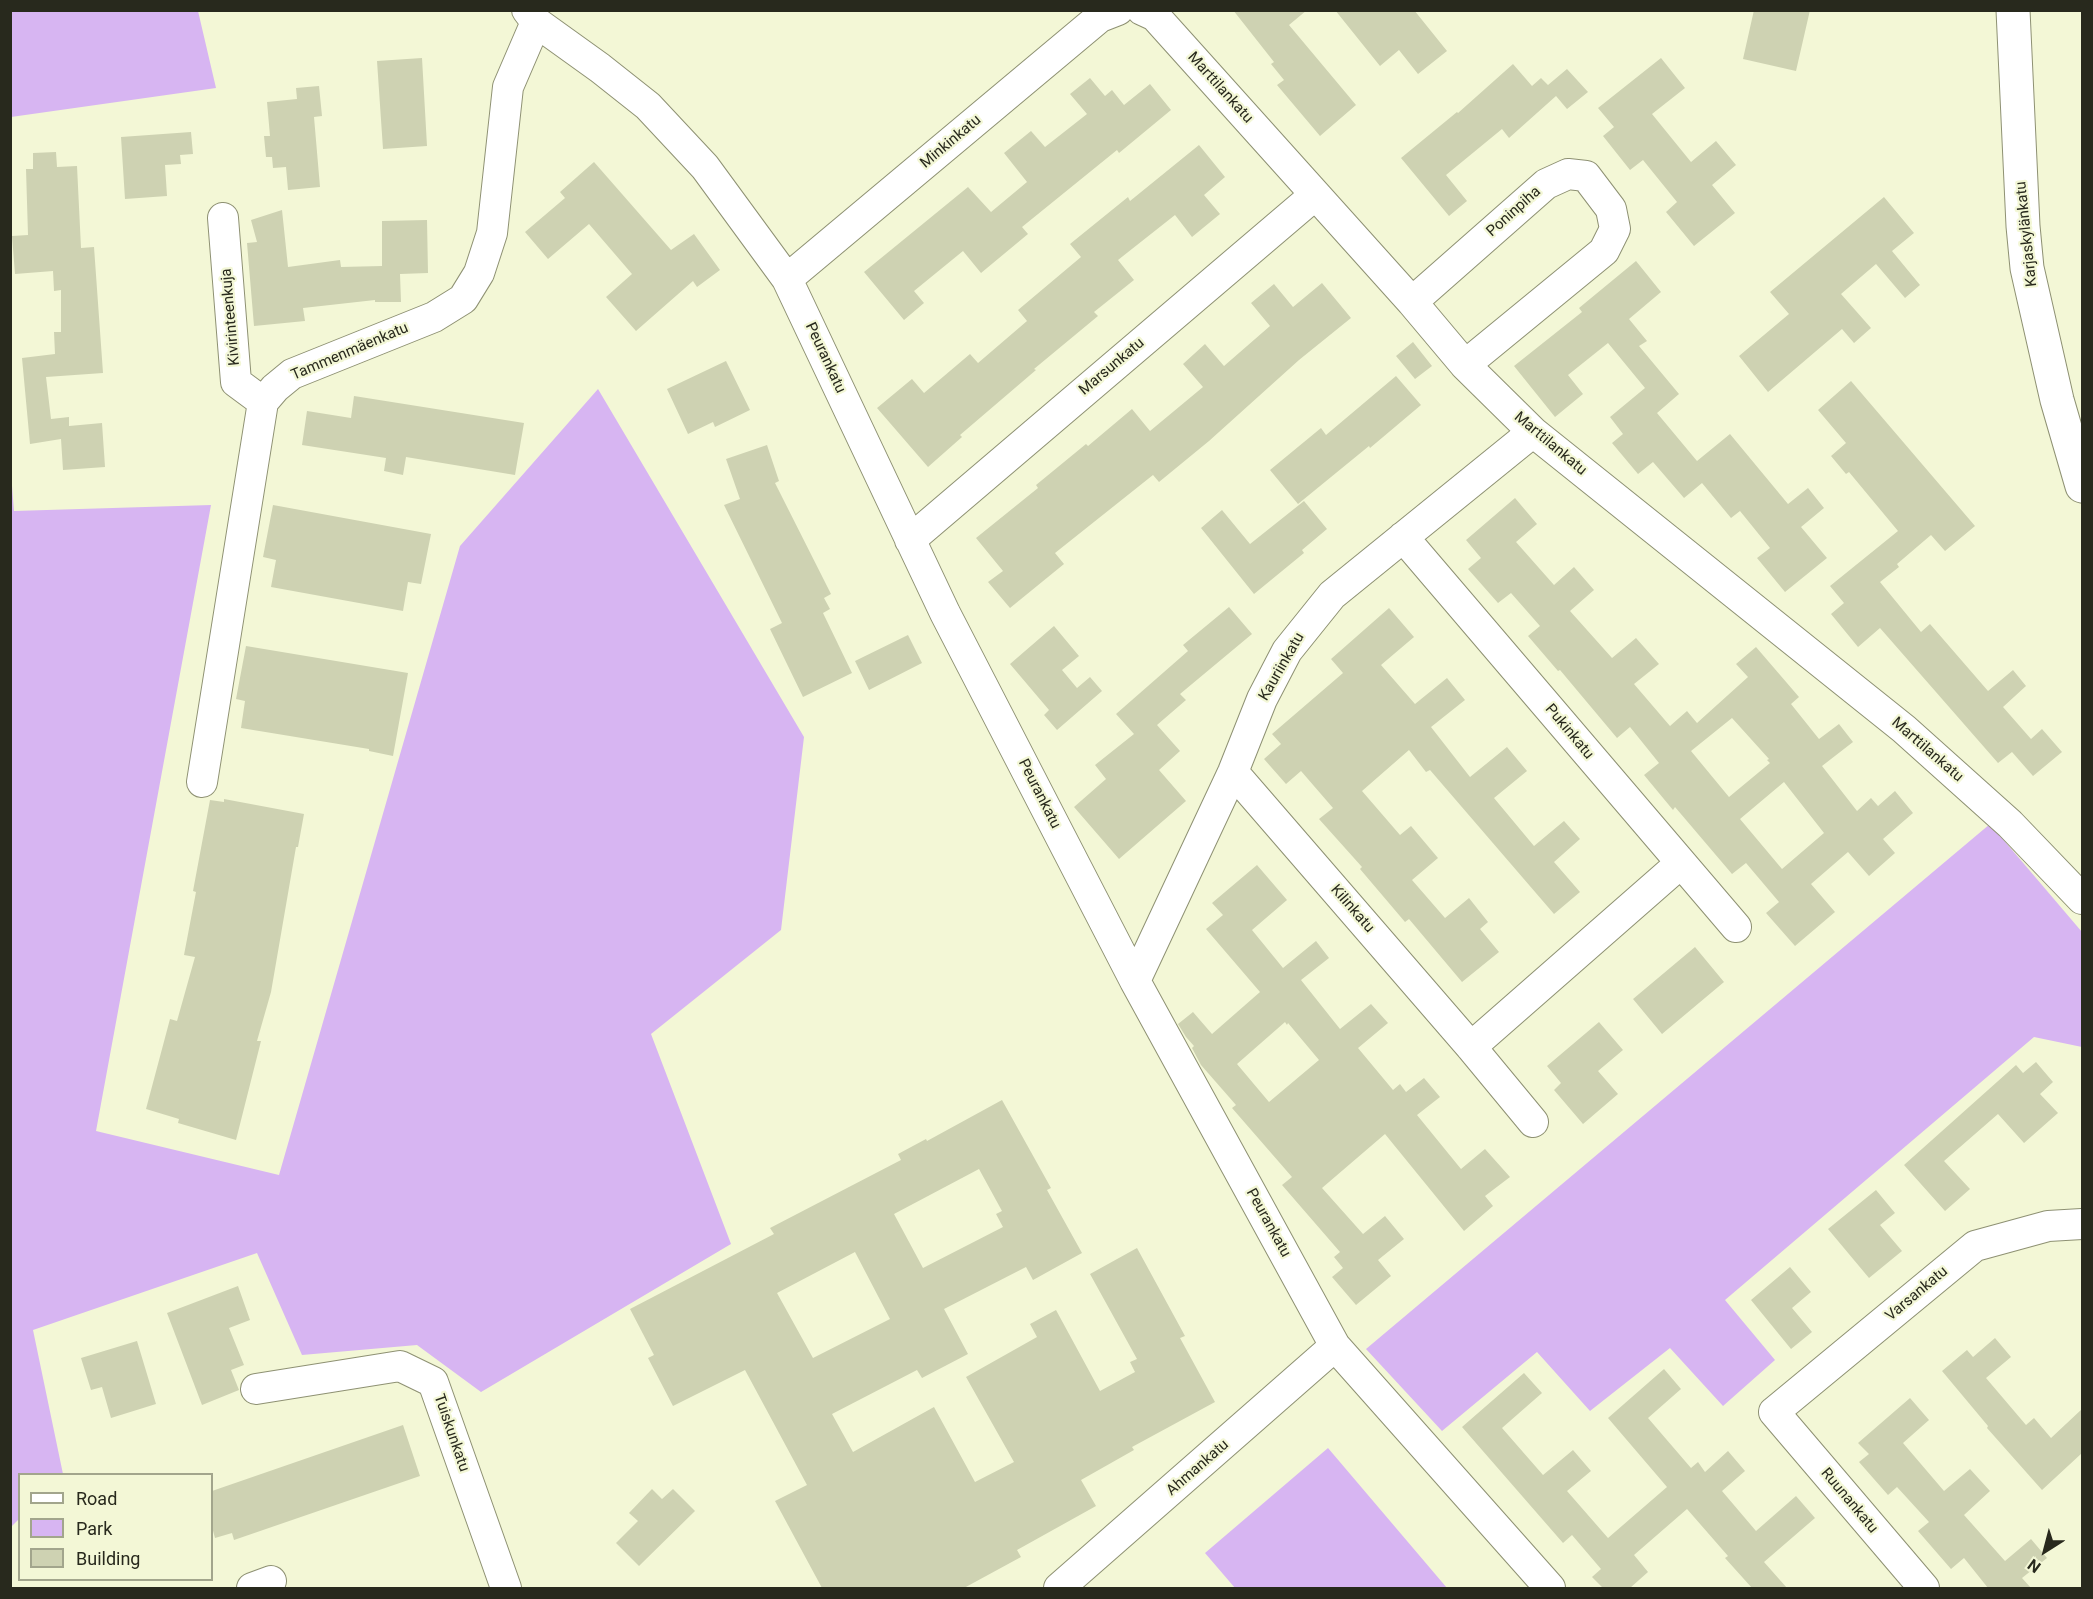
<!DOCTYPE html>
<html>
<head>
<meta charset="utf-8">
<style>
  body { margin:0 }
  #map { position:relative; width:2093px; height:1599px; overflow:hidden; background:#f3f7d6; font-family:Roboto,sans-serif }
  canvas { display:block }
  .frame { position:absolute; inset:0; border:12px solid #28291d; pointer-events:none }
  .legend { position:absolute; left:18px; top:1473px; width:195px; height:108px; box-sizing:border-box; background:#f3f7d6; border:2px solid #a2a58c; margin:0; padding:8px 10px; list-style:none; font-size:18px; color:#28291d }
  .legend li { display:flex; align-items:center; gap:12px; height:30px }
  .legend b { width:30px; border:2px solid #a2a58c }
  .north { position:absolute; left:2015px; top:1521px; width:60px; height:60px; -webkit-text-stroke:4px #f3f7d6; paint-order:stroke; rotate:216deg; font-size:16px; font-weight:700; line-height:24px; text-align:center; color:#28291d }
  .north::after { content:''; display:block; margin:auto; width:21px; height:27px; background:#28291d; clip-path:polygon(50% 0,100% 100%,50% 72%,0 100%) }
</style>
</head>
<body>
<div id="map">
<canvas width="2093" height="1599"></canvas>
<div class="frame"></div>
<ul class="legend">
<li><b style="height:8px;background:#fff"></b>Road</li>
<li><b style="height:16px;background:#d7b5f2"></b>Park</li>
<li><b style="height:16px;background:#ced2b2"></b>Building</li>
</ul>
<div class="north">N</div>
</div>
<script>
const context = document.querySelector('canvas').getContext('2d');
context.lineJoin = 'round';
function fillPath(path, color) {
  context.fillStyle = color;
  context.fill(path, 'evenodd');
}
function strokePath(path, color, width, dash) {
  context.strokeStyle = color;
  context.lineWidth = width;
  context.lineCap = dash ? 'butt' : 'round';
  context.setLineDash(dash || []);
  context.stroke(path);
}
function label(font, color, halo, rows, align = 'center') {
  context.font = font + ' Roboto,sans-serif';
  context.lineWidth = 4.5;
  context.setLineDash([]);
  context.textBaseline = 'middle';
  context.strokeStyle = halo;
  context.fillStyle = color;
  for (const [text, x, y, turn = 0] of rows) {
    context.save();
    context.translate(x, y);
    context.rotate((+turn || 0) * Math.PI / 180);
    context.textAlign = isNaN(turn) ? turn : align;
    if (halo) context.strokeText(text, 0, 0);
    context.fillText(text, 0, 0);
    context.restore();
  }
}
const green = new Path2D(`
  M10,11H198L216,88L11,117Z
  M598,389L804,737L781,930L651,1034L731,1244L481,1392L417,1345L302,1355L257,1253L33,1330L63,1474H20L19,1519L11,1527V473L14,511L211,505L96,1131L279,1175L460,546Z
  M1990,824L2082,932V1047L2034,1037L1725,1300L1775,1360L1723,1406L1670,1348L1590,1411L1537,1352L1442,1431L1366,1349Z
  M1328,1448L1447,1588H1235L1205,1553Z`);
const building = new Path2D(`
  M1233,10H1307L1289,25L1356,105L1320,136L1277,85L1284,80L1271,64L1274,62Z
  M1335,10H1414L1447,51L1418,74L1399,50L1380,66Z
  M1754,10H1810L1796,71L1743,59Z
  M422,58L427,146L383,149L377,61Z
  M1661,58L1685,88L1652,114L1691,162L1716,141L1736,165L1712,185L1735,213L1694,246L1666,212L1677,202L1643,160L1630,170L1603,136L1614,127L1598,108Z
  M1513,64L1532,86L1541,78L1548,85L1567,69L1588,92L1567,109L1556,96L1509,138L1502,129L1446,175L1467,201L1449,216L1401,158L1457,112L1458,113Z
  M1090,78L1105,96L1112,90L1124,105L1150,84L1171,110L1119,153L1117,150L1022,227L1028,234L981,273L963,251L914,291L924,303L904,320L864,272L968,187L991,212L1027,182L1004,153L1031,131L1045,147L1087,114L1070,94Z
  M319,86L322,116L314,117L320,187L288,190L286,167L273,168L272,157H266L264,136H270L267,102L297,99L296,88Z
  M191,132L193,154L180,155L181,164L165,165L167,196L125,199L121,137Z
  M1199,145L1225,177L1204,195L1220,214L1192,237L1175,215L1118,260L1134,280L1094,312L1098,316L1034,369L1036,370L960,435L962,437L928,467L877,408L912,379L924,393L970,354L978,363L1027,321L1018,310L1081,257L1070,244L1128,197L1130,201Z
  M56,152L57,167L77,166L81,248L94,247L103,373L46,377L51,419L69,417V426L102,423L105,467L63,470L61,439L30,444L22,358L55,354L54,332H61V290L54,291L53,271L15,274L12,236L28,235L26,169H33V153Z
  M594,162L671,250L694,234L720,270L697,287L693,281L636,331L606,297L632,274L589,224L548,259L525,232L565,198L560,192Z
  M1884,197L1914,233L1892,251L1920,285L1905,298L1876,264L1841,294L1871,328L1854,343L1842,329L1768,392L1739,356L1789,314L1770,292Z
  M282,210L288,267L340,260L341,267L382,266V221L427,220L428,273L400,274L401,302H375V300L303,308L305,321L254,326L247,243L257,242L251,220Z
  M1636,261L1661,292L1629,319L1647,341L1639,346L1679,394L1657,413L1697,461L1730,434L1788,504L1808,488L1824,508L1801,527L1827,558L1785,592L1757,558L1770,548L1740,511L1731,518L1702,483L1684,498L1653,462L1638,474L1612,443L1623,434L1610,417L1645,388L1608,343L1568,375L1583,394L1555,417L1514,366L1582,312L1579,308Z
  M1322,283L1351,318L1299,360L1209,441L1159,482L1153,475L1055,553L1064,564L1010,608L988,582L1003,571L976,538L1038,488L1036,485L1086,444L1088,446L1132,409L1150,431L1203,387L1183,364L1205,344L1224,366L1270,326L1251,303L1274,284L1293,307Z
  M1413,342L1432,366L1415,379L1396,356Z
  M726,361L750,410L715,427L713,422L688,434L667,389Z
  M1396,376L1421,405L1370,448L1369,446L1298,504L1270,470L1321,428L1326,435Z
  M1851,381L1975,526L1945,551L1931,535L1897,564L1899,567L1880,582L1921,632L1930,624L1988,691L2013,670L2026,686L2003,707L2031,739L2042,729L2062,752L2033,776L2012,752L1998,763L1880,628L1858,647L1831,614L1844,603L1830,586L1898,531L1849,472L1846,474L1831,456L1846,443L1818,410Z
  M354,396L524,423L515,475L406,457L403,475L384,471L386,458L302,445L307,411L351,418Z
  M767,445L779,481L775,483L831,594L824,598L830,609L823,613L852,673L803,697L770,629L782,623L724,505L740,499L726,459Z
  M1515,498L1537,524L1516,542L1554,585L1574,567L1594,590L1570,611L1612,658L1636,638L1659,664L1634,684L1670,726L1687,711L1697,723L1748,677L1736,664L1756,647L1799,697L1791,704L1819,739L1839,724L1853,742L1822,766L1857,811L1871,798L1878,806L1895,791L1913,813L1883,839L1895,853L1869,876L1848,852L1811,884L1835,912L1795,946L1766,913L1779,902L1746,863L1732,874L1675,807L1673,810L1644,775L1659,763L1630,727L1617,738L1560,670L1558,671L1528,636L1540,626L1511,593L1498,603L1468,569L1481,558L1466,540ZM1732,718L1769,759L1767,760L1770,763L1729,797L1691,751ZM1784,782L1824,833L1782,869L1740,819Z
  M1304,501L1327,529L1302,550L1304,553L1254,594L1201,528L1222,510L1250,544Z
  M273,505L431,534L421,584L408,582L403,611L271,587L276,560L263,557Z
  M1229,607L1252,634L1180,694L1186,700L1157,725L1180,751L1159,770L1186,801L1119,859L1074,807L1106,779L1095,765L1134,734L1116,714L1188,651L1183,645Z
  M1389,608L1414,637L1381,665L1415,704L1447,678L1465,700L1431,727L1470,777L1507,747L1527,771L1494,798L1534,846L1564,821L1580,839L1554,862L1580,892L1554,914L1430,770L1426,772L1409,750L1362,791L1400,835L1411,826L1438,858L1412,880L1445,918L1469,898L1488,922L1480,929L1499,952L1462,982L1409,919L1405,922L1360,869L1362,867L1319,819L1333,808L1301,771L1286,784L1264,759L1281,744L1272,734L1343,673L1331,659Z
  M1054,626L1079,656L1062,670L1077,688L1090,677L1102,691L1057,730L1044,715L1049,710L1010,664Z
  M908,635L922,663L869,690L855,661Z
  M246,646L408,673L393,756L369,751V749L241,728L245,701L236,699Z
  M224,799L304,814L298,847H296L271,992L257,1041H261L236,1140L178,1123L179,1119L146,1109L170,1019L177,1021L195,957L184,955L196,892L193,891L210,800L224,802Z
  M1257,865L1287,900L1252,930L1283,968L1316,941L1329,958L1301,980L1340,1029L1371,1004L1388,1023L1358,1048L1393,1090L1400,1084L1406,1092L1424,1078L1440,1097L1417,1115L1461,1169L1485,1149L1510,1177L1485,1196L1493,1206L1464,1231L1385,1134L1322,1188L1363,1234L1385,1216L1404,1239L1378,1260L1391,1276L1356,1305L1332,1277L1343,1268L1334,1257L1340,1252L1282,1185L1292,1177L1232,1108L1236,1105L1201,1065L1192,1048L1194,1046L1186,1037L1178,1024L1193,1012L1212,1034L1260,992L1206,929L1223,915L1212,903ZM1285,1022L1287,1025L1288,1023L1319,1060L1269,1102L1237,1064Z
  M1695,947L1724,982L1662,1034L1633,999Z
  M1599,1022L1623,1050L1598,1071L1618,1094L1583,1124L1554,1090L1561,1083L1547,1066Z
  M2036,1062L2053,1082L2040,1094L2058,1113L2024,1143L1998,1114L1944,1161L1970,1189L1945,1211L1904,1165L2016,1065L2023,1073Z
  M1002,1100L1051,1188L1047,1190L1082,1253L1033,1280L1026,1267L944,1309L968,1354L922,1378L917,1370L832,1414L853,1452L934,1407L975,1482L1014,1462L966,1377L1037,1337L1030,1324L1056,1310L1100,1391L1135,1372L1130,1362L1137,1359L1090,1274L1137,1248L1185,1336L1180,1338L1215,1402L1132,1447L1134,1450L1081,1480L1096,1506L1017,1550L1021,1557L964,1588H822L775,1501L807,1485L745,1370L673,1406L648,1358L654,1355L630,1309L774,1234L770,1228L901,1160L898,1154L926,1139L927,1141ZM979,1169L1002,1211L996,1214L1003,1227L923,1268L894,1214ZM855,1252L890,1319L813,1358L777,1293Z
  M1876,1190L1895,1213L1880,1225L1902,1251L1869,1278L1828,1229Z
  M1790,1267L1811,1292L1792,1308L1812,1332L1791,1349L1751,1300Z
  M238,1286L250,1320L229,1328L244,1365L231,1370L239,1390L202,1405L167,1313Z
  M1995,1338L2011,1357L1986,1378L2026,1425L2034,1418L2051,1438L2082,1409V1453L2042,1490L1987,1428L1988,1426L1942,1371L1967,1350L1973,1357Z
  M137,1341L156,1404L111,1418L102,1387L91,1390L81,1358Z
  M1664,1369L1681,1389L1648,1418L1691,1468L1698,1462L1705,1472L1728,1451L1745,1471L1722,1491L1756,1531L1796,1496L1815,1518L1764,1562L1787,1588H1752L1725,1558L1728,1556L1687,1509L1634,1555L1648,1572L1630,1588H1603L1592,1577L1601,1569L1572,1535L1563,1543L1462,1427L1524,1373L1542,1393L1502,1428L1543,1475L1573,1450L1591,1471L1567,1491L1608,1538L1667,1487L1608,1418Z
  M1910,1398L1929,1420L1903,1443L1944,1491L1970,1469L1990,1491L1964,1515L2005,1561L2031,1539L2047,1558L2022,1578L2031,1588H1988L1964,1558L1951,1569L1918,1531L1929,1522L1897,1487L1888,1495L1859,1462L1869,1454L1858,1443Z
  M403,1425L420,1476L234,1540L232,1533L215,1538L212,1527V1491Z
  M652,1489L662,1499L673,1489L695,1511L639,1566L616,1543L638,1521L629,1513Z`);
const minor = new Path2D(`
  M527,10L536,22L600,68L648,106L705,167L787,279L945,613L1135,981L1335,1346L1550,1588
  M1142,10L1155,16L1412,302L1465,365L1533,432L1904,729L2010,824L2082,899
  M223,218L236,382L263,402
  M787,279L1100,17L1118,10
  M1412,302L1546,184L1568,174L1586,176L1611,209L1615,229L1604,251L1465,365
  M1403,537L1736,927
  M910,540L1315,195
  M1233,772L1471,1047L1533,1122
  M202,782L263,402L275,388L292,374L434,317L463,299L479,273L492,233L508,87L536,22
  M1135,981L1233,772L1262,699L1287,651L1332,595L1533,432
  M1471,1047L1681,863
  M256,1389L400,1366L433,1382L506,1588
  M252,1588L271,1581
  M1059,1588L1335,1346
  M1924,1588L1774,1412L1975,1246L2048,1226L2082,1224`);
const tertiary = new Path2D(`
  M2013,10L2023,226L2027,268L2057,400L2082,486`);
const streetNames = [
  ["Marttilankatu",1220,88,48],
  ["Minkinkatu",951,142,-40],
  ["Poninpiha",1514,212,-42],
  ["Karjaskylänkatu",2027,234,-96],
  ["Kivirinteenkuja",231,317,-95],
  ["Tammenmäenkatu",350,352,-23],
  ["Peurankatu",825,358,65],
  ["Marsunkatu",1112,367,-40],
  ["Marttilankatu",1550,444,40],
  ["Kauriinkatu",1282,667,-60],
  ["Pukinkatu",1569,732,50],
  ["Marttilankatu",1927,750,41],
  ["Peurankatu",1039,794,63],
  ["Kilinkatu",1352,909,49],
  ["Peurankatu",1268,1223,61],
  ["Varsankatu",1917,1294,-40],
  ["Tuiskunkatu",451,1433,71],
  ["Ahmankatu",1198,1468,-41],
  ["Ruunankatu",1849,1501,50]
];
fillPath(green, '#d7b5f2');
fillPath(building, '#ced2b2');
strokePath(minor, '#8e9173', 32);
strokePath(tertiary, '#8e9173', 35);
strokePath(minor, '#fff', 30);
strokePath(tertiary, '#fff', 33);
label('15px', '#28291d', '#f3f7d6', streetNames);
</script>
</body>
</html>
